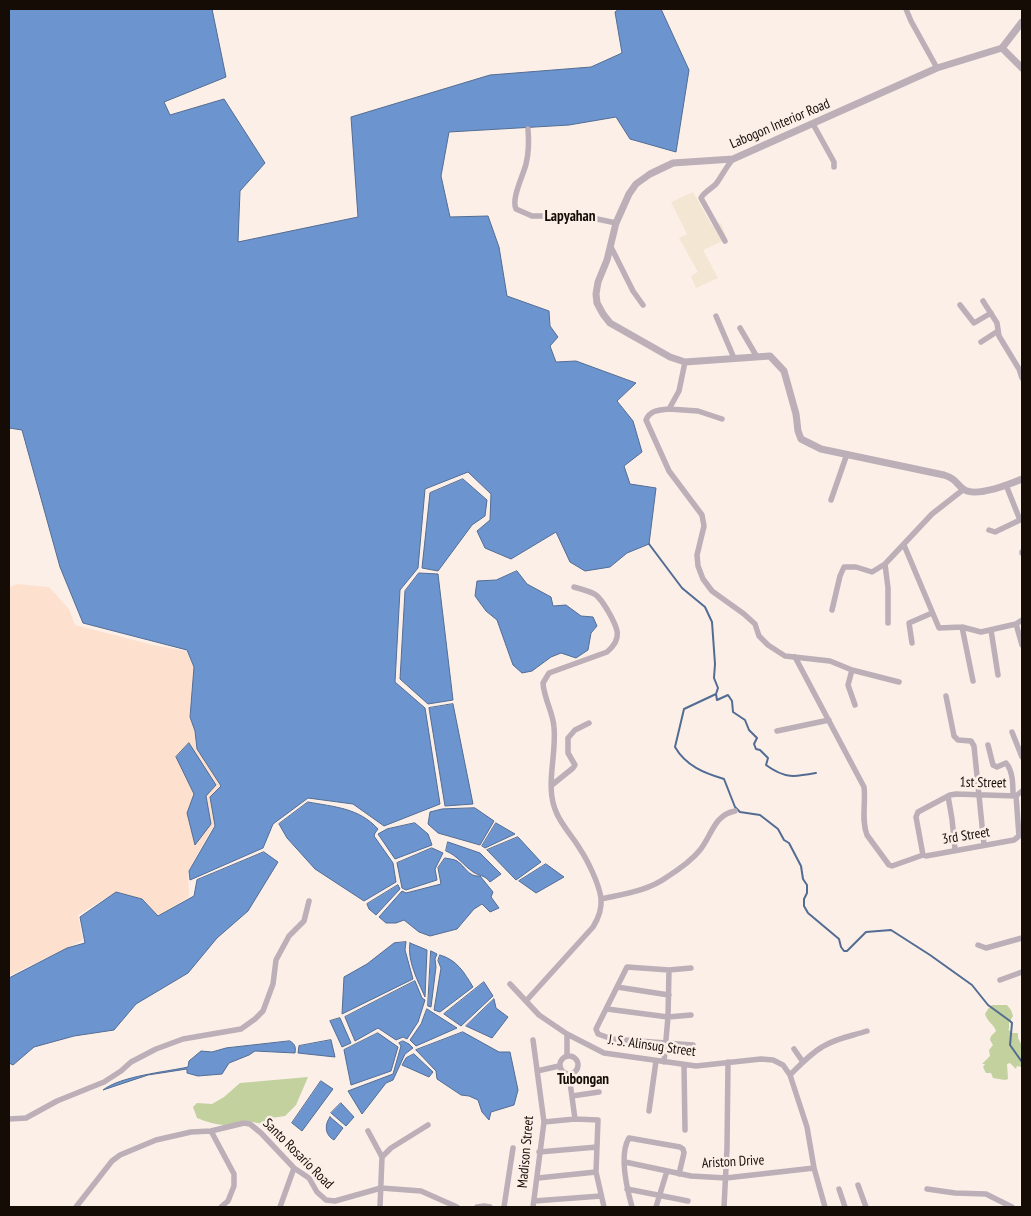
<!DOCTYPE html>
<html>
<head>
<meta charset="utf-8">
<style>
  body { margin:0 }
  #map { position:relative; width:1031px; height:1216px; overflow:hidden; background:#fbefe8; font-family:"PT Sans Narrow",sans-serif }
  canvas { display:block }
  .frame { position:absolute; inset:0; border:10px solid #150c06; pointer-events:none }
</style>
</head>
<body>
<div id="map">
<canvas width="1031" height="1216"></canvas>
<div class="frame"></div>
</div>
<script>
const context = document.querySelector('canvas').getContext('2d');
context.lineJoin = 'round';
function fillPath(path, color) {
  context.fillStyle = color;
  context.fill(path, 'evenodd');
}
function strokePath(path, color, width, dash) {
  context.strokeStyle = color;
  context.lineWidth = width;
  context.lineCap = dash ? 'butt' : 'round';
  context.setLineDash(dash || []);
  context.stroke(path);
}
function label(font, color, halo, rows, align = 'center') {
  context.font = font + ' "PT Sans Narrow",sans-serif';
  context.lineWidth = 5;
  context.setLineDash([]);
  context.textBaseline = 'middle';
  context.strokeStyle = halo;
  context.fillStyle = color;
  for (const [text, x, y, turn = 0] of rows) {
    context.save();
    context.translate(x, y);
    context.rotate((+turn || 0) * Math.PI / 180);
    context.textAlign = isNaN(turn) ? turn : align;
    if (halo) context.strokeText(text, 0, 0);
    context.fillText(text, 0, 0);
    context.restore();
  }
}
const built = new Path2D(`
  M17,584L49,587L69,609L75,625L153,645L186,651L194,667L189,717L195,731L196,748L220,786L210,797L214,825L188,871L189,897L158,916L142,899L116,892L78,915L83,940L9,976V587Z`);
const education = new Path2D(`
  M693,192L712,226L721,223L727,239L703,250L718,278L696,288L691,276L698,272L679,238L687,234L671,202Z`);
const green = new Path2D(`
  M992,1005H1007L1011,1010L1013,1016L1009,1023V1029H1008L1012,1033H1018V1038L1022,1046V1067L1017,1066L1016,1069L1010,1063L1007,1064L1008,1079L1005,1080L993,1078L991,1073H986L983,1067L985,1064H982L990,1056L989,1050L993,1045L990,1040L991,1036L996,1031C994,1024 988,1023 985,1014L988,1009Z
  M308,1077L296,1105L285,1116L271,1118C260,1129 254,1119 242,1121C238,1121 235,1124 231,1125C219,1126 207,1122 197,1118L193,1107L197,1103L212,1104L224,1097L240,1083Z`);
const water = new Path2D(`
  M9,9H212L226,77L164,102L170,115L224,99L265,163L240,191L238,242L358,217L351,117L490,75L591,67L622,53L615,12L619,9H661L689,70L676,152L630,139L616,117L569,125L449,132L441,176L450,217L488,216L499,247L507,296L549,311L550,326L558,337L550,346L556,362L576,361L636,383L617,401L633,421L642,452L624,466L630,484L656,488L649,544L627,553L610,567L585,571L570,562L556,532L511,559L485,548L477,531L490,520L491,494L468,472L425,489L418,568L400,590L395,682L425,708L440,804L384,826L353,804L308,798L273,824L263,848L190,880L189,871L215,826L210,797L221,786L197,749L195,731L190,717L194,667L187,650L83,623L60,567L22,430L9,428Z
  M463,479L487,500L485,516L472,525L438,571L422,568L430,493Z
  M517,571L527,584L551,597L553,606L566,605L581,616L593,617L597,626L591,633L588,650L576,658L561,653L551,657L532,671L522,673L513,665L497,620L486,611L475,596L477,581L496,580Z
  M419,573L438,574L453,700L428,704L400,679L405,591Z
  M453,704L473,804L445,806L429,708Z
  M189,743L216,785L206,796L211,824L195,845L187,813L194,794L176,757Z
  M308,802C335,807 359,808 378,829L375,833L374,836L393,863L396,882L364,901L315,869L287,838L279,824Z
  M475,808L494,821L480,845L438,833L428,824L430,812L442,809Z
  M415,823L428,834L432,845L395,859L378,834L387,829Z
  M496,823L515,834L485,848L482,846Z
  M518,837L541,862L516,880L487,850Z
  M448,842L480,853L501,874L490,882C485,875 479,876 473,872C463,865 458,856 446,851Z
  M432,848L443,853L435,869L437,880L406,890L402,888L397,863Z
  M264,852L278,862L248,911L217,938L188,973L136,1004L114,1030L74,1036L34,1047L13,1065L9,1063V978L67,948L85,943L80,917L116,892L142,899L158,916L194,896L197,880Z
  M445,858C449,859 454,859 457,861C466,867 468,877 480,876L493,892L491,897L499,908L490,912L482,904L474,909L457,929L430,936L419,932L404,920L396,923H386L379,917L402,891L406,893L441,884L438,868Z
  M546,864L564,877L536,893L519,881Z
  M398,885L400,889L376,915L369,909L367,904Z
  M406,942L405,950L413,979L342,1014L344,977L367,964L394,943Z
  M410,943L427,950L425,997C418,981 407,961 410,943Z
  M431,951L437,954L435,959L436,967L431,1007L428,1006Z
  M440,955C457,960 464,972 473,987L440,1012L434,1010L441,968L438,961Z
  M415,981L422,998L425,1000L418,1022L407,1039L403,1037L396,1040L378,1028L355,1041L345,1017Z
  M484,982L493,996L461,1026L444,1014Z
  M494,999L496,1008L508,1017L492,1038L466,1026Z
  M427,1009L457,1028L416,1046L410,1040L421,1024Z
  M340,1018L351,1043L342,1047L330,1021Z
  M463,1032L499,1052H510L518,1090L514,1105L491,1112L489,1120L482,1112L478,1100L469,1096L461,1095L437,1079L436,1071L416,1050Z
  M378,1033L398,1047L391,1071L351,1085L344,1050Z
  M331,1040L335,1057L298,1053L299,1046Z
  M290,1041C295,1044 296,1047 295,1053L255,1051L249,1055L229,1063L222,1074L198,1076L187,1073V1069L148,1075L103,1090C121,1076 165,1072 188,1067L189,1061L201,1051L212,1052L226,1048Z
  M403,1041L409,1044L413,1048L405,1054L393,1080L386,1083L362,1114L348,1091L393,1074L401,1046L399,1043Z
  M414,1054L433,1072L429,1077L402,1065L406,1058Z
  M321,1081L333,1089L302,1131L292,1123Z
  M341,1103L354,1117L346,1126L331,1113Z
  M330,1117L343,1128L334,1140C325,1135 324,1125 330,1117Z`);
const stream = new Path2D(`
  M649,544L682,588L705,607L712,622L715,664L714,678L718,688L716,694L684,709L675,747C686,766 704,773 724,779L735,807L740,812L760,815L778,829L784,840L789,843L801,866L803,879L807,885V893L804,899V906L808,913L839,939L841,947L844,951H847L866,932L891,930L930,955L972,985L988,1005L1010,1021L1012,1023L1010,1045L1022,1062
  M716,694L717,700L728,695L732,701L733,712L745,720L749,730L757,738L754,744L756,749L760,750L768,758L766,765C785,779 795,777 816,773`);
const minor = new Path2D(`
  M906,9L911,21L937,68
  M813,124L834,162V167
  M528,129C529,141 529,152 526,164C523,176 511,199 516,209L532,216H583L616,223
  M725,241L701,198C704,192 711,189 716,184C722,176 726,167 733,159
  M611,247L633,291L643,305
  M983,301L997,323L999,336L1019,369L1022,378
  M960,305L974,323L991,313
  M716,316L734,358
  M740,328L757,357
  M981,342L998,331
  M685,362L679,391L669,409C659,410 650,410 646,420L669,471L702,515L704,526L697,555L698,566L703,579L712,591L744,614L755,624L759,636L768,645L785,656L830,661L852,670L899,682
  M669,409L698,411L722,419
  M831,500L847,454
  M989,530L995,532L1020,520L1006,485
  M904,545L939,628L962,627L981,632L1016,624L1022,620
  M1022,553V552
  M885,564L888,588V623
  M832,610L840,576L844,567H856L872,572L885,564L932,514L964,489
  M1016,624L1022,645
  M962,627L973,681
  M991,630L998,675
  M912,643L909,623L932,613
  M795,657L864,787C866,803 861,820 867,835L889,865L892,866L923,855L926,856L1014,840L1019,836L1016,796
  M852,670L848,685L855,705
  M946,696L954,736L958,740L971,741L974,746L984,845
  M777,731L829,720
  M1012,732L1022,757
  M988,745L993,765L997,767L1006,763C1013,771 1013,785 1013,796
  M552,785L573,768L575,765L568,753V738L575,730L589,723
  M948,796L952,819L955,849
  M923,855L916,817L918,812L950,795L956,794L1016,796L1022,791
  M601,899C623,894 648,891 667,877C678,870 692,860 700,850C712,835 714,815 735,811
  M978,945L986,948L1022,938
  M691,968L669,970L627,967L596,1029L598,1034L612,1039L693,1045
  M1000,980L1022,972
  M510,984L539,1015L567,1034L604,1053L696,1066L761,1059L773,1060L783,1065L790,1075L807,1127L814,1168L825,1207
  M617,987L669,995
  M526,1001L593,927C598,919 602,908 601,898C599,884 588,861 580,849C573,837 563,827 557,814C544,787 557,756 554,727C553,712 544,699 543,683L549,673L607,652C624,638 617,627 608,611C605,606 601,599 596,595C590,591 581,589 574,587
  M607,1009L668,1017L691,1015
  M567,1034V1056
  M794,1049L803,1062
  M560 1065a9 9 0 1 1 18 0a9 9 0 1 1-18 0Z
  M664,1062L668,1017L669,970
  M684,1065L685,1130
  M537,1071L559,1066
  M569,1075L575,1119
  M790,1075C800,1065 810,1054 822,1047C836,1038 852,1036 867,1031
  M572,1096L599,1092
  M649,1111L656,1061
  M9,1119L26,1118L57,1101L104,1082L121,1071L131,1062L156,1049L183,1039L241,1029L255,1019L263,1011L273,984L276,960L289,936L304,921L309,901
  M544,1122L575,1119L598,1120L596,1172L604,1207
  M211,1131L234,1174V1186L228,1201L221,1207
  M368,1131L382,1157L380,1207
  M539,1152L597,1147
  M382,1157L391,1148L428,1125
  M625,1162L691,1176L726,1178L814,1168
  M538,1178L596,1172
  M858,1185L866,1207
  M627,1189L688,1201
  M839,1189L845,1207
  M927,1189L955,1193L986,1194L1012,1207
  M534,1201L601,1196
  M76,1207L112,1161L120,1155L156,1140L191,1132L211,1131L244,1123L250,1124L261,1133L294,1168L309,1178L317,1192L326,1200L335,1201L381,1188L421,1191L457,1207
  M280,1207L294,1168
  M477,1207L484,1206L490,1207
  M504,1207L513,1148
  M533,1207L544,1122L533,1040
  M632,1207C627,1189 619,1154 629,1138L680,1147L683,1149L684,1153L679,1174
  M656,1207L667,1171
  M724,1207L727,1148L728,1062`);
const tertiary = new Path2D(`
  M1002,48L937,68L733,159L673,163L650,174L636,184L629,194L616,223L607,260L598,282L596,294L597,303L603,314L610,323L670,357L685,362L770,356L784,371L796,414L798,431L801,439L821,449L944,475C956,479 955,482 963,489C975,498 1010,484 1022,479
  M1002,48L1022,22
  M1002,48L1022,68`);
const streetNames = [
  ["Labogon Interior Road",780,124,-23],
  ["1st Street",983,783,1],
  ["3rd Street",966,836,-9],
  ["J. S. Alinsug Street",652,1046,8],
  ["Madison Street",526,1152,-85],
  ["Santo Rosario Road",298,1154,45],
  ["Ariston Drive",733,1162,-3]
];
const neighbourhoodNames = [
  ["Lapyahan",570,217],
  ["Tubongan",583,1080]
];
fillPath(built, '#fde1ce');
fillPath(education, '#f3e6d2');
fillPath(green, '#c2d19d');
fillPath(water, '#6c95d0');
strokePath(water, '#526c93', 1);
strokePath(stream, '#526c93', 2);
strokePath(minor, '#bcafb7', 5.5);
strokePath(tertiary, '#bcafb7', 7);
label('14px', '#150c06', '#fbefe8', streetNames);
label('bold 15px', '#150c06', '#fbefe8', neighbourhoodNames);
</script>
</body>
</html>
